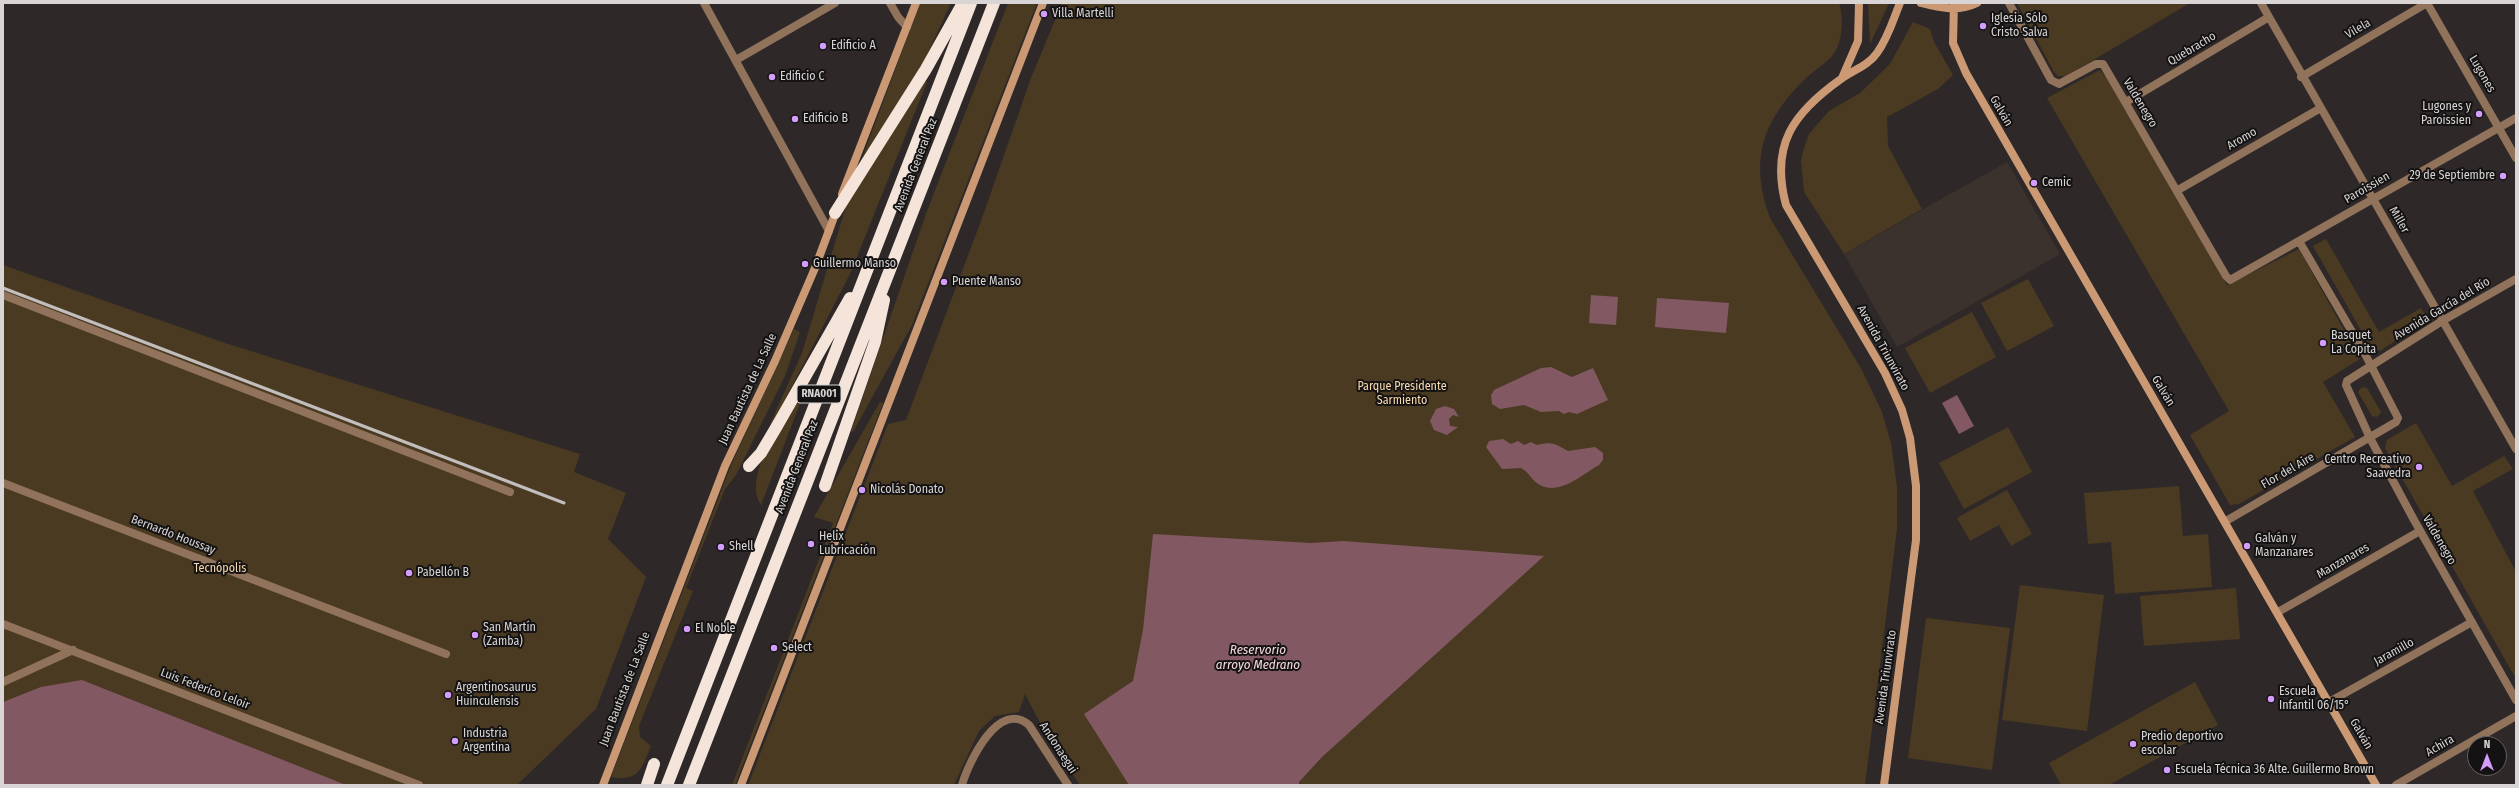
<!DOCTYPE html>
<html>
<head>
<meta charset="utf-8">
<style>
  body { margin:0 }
  #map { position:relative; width:2519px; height:788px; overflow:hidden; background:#2e2928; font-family:"Fira Sans Condensed",sans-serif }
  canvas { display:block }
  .frame { position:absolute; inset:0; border:4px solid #d8d5d4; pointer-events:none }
  .north { position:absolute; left:2467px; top:736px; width:40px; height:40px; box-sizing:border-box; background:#141212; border:1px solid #626060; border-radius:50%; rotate:0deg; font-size:11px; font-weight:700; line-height:16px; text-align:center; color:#d8d5d4 }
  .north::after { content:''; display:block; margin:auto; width:14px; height:18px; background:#d39cfd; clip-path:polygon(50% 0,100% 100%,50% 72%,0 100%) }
</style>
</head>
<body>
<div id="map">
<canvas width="2519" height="788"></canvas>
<div class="frame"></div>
<div class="north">N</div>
</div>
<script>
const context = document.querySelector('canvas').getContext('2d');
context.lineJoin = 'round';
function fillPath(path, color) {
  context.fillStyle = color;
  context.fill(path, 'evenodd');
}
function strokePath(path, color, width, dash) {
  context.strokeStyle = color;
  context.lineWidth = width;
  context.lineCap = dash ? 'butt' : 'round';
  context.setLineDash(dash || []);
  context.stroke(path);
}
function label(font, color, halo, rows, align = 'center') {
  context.font = font + ' "Fira Sans Condensed",sans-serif';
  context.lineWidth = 4;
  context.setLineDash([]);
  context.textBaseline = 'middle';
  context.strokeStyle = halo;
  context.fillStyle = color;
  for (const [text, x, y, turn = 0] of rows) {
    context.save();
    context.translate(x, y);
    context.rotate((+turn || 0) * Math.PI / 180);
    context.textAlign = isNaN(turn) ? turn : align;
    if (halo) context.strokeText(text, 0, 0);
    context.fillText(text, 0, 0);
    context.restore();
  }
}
const built = new Path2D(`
  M2007,162L2060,254L1897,347L1844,254Z`);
const green = new Path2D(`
  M920,3H951L923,63L860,164Z
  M1008,3H1037L912,325L853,432L851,431L927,211Z
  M1062,3H1839C1844,19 1843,43 1832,56C1824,65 1813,71 1804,80C1762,122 1749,160 1770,218L1862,370L1882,412L1891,443L1897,487V529L1865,785H1080L1046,734L1025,694L1019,712L995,716L979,731L954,785H748L888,424L906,420L981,221L1031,78Z
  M1868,3H1889L1870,44Z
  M2017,3H2190L2066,76H2058L2054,72Z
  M1913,22L1930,29L1934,42L1953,75L1938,89L1887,117L1888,146L1922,209L1844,254L1804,192L1801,161L1804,148L1809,134L1829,111L1860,93L1890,64Z
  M2100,70L2107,78L2227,285L2299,249L2360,359L2323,382L2355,437L2239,504L2230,505L2190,435L2229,411L2047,98Z
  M925,81L927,82L851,272L772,425L770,424L802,353L846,206Z
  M2326,239L2379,332L2421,308L2426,316L2423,322L2380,351L2371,348L2313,246Z
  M3,265L225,343L580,454L574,472L626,493L608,539L646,577L596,709L517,785H3Z
  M2028,279L2054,326L2007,351L1981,303Z
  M1972,312L1996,357L1930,393L1905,348Z
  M794,329L800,332L785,376L736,475L725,489L686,588L693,591L639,726L640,737L651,746C642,767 639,783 611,777L732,463Z
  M804,387L806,388L761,505C741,475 788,414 804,387Z
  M2362,387L2367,388L2381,412L2377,417L2372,416L2358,392Z
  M880,402L883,403L735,785H732L833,523L814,517Z
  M2416,423L2452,486L2504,456L2513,469L2473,491L2516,572V679L2385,448L2387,440Z
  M2008,427L2032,472L1964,509L1939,463Z
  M2179,486L2183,536L2208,534L2212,587L2115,594L2111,542L2088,544L2084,493Z
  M2007,490L2032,534L2011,546L1999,525L1970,541L1957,518Z
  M2020,585L2104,595L2087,731L2002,720Z
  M2236,588L2240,639L2144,646L2140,596Z
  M1926,618L2010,628L1992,770L1908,758Z
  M2195,682L2218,725L2109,785H2061L2049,763Z`);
const water = new Path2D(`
  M1591,295L1618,297L1616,325L1589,323Z
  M1657,298L1729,303L1726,333L1655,327Z
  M1551,367L1572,377L1593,368L1608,400L1577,414L1569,412L1564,414L1559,411L1541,412L1524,405L1500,409L1492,404L1491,395L1494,390L1541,368Z
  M1957,395L1974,426L1959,434L1942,403Z
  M1445,406L1454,409L1459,417L1453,415L1449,419L1450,426L1458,427L1447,435L1434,430L1430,421L1436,409Z
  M1503,439L1511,444L1518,441L1524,445L1531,442L1537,445C1553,441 1555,444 1568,451L1595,447L1603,453V460L1599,465C1583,474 1559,496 1540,485C1532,481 1529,472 1521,468L1502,469L1486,447L1489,441Z
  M1153,534L1311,543L1343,541L1544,556L1322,757L1299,782V785H1129L1084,714L1133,681L1143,630Z
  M82,680L346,785H3V702L41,687Z`);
const street = new Path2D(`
  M704,3L829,231
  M890,3L898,17L907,27
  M2009,3L2051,80L2059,84L2096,64H2103L2226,276L2230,280L2516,118
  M2261,3L2516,449
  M2427,3L2516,158
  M736,60L835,3
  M2301,77L2427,3
  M2126,102L2269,17
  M2178,190L2319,109
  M2516,279L2442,321L2347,381L2346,385L2370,438L2414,520L2516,700
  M3,295L510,492
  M3,483L446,654
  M2226,521L2396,422L2398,418L2365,354L2299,241
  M2278,612L2420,531
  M3,624L419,785
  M3,682L73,650
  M2329,702L2472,622
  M962,785C969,761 999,699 1029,725L1068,785
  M2396,785L2516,716`);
const secondary = new Path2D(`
  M1921,3C1940,8 1959,12 1977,3
  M1954,3L1953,43L1966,73C2101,311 2241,547 2376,785
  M1842,78L1858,41L1859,3
  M842,194L916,3
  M603,785L725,466L775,361L815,268L837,209
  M741,785L1043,3
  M1884,785L1916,540V486L1910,438L1902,410L1885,373L1786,205C1770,145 1793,113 1841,79C1853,70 1868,66 1877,53C1888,38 1893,20 1900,3`);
const highway = new Path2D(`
  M835,213L926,69L963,3
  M749,466L761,453L777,426L850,298
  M825,486L875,342L884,300
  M647,785L654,764
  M667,785L971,3
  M689,785L994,3`);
const rail = new Path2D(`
  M3,288L564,503`);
const markers = [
  [1044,14,4,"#d39cfd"],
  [1983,26,4,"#d39cfd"],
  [823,46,4,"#d39cfd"],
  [772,77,4,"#d39cfd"],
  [2479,114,4,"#d39cfd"],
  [795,119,4,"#d39cfd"],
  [2503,176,4,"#d39cfd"],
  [2034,183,4,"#d39cfd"],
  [805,264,4,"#d39cfd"],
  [944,282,4,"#d39cfd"],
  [2323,343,4,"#d39cfd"],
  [2419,467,4,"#d39cfd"],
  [862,490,4,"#d39cfd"],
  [811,544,4,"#d39cfd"],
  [2247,546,4,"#d39cfd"],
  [721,547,4,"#d39cfd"],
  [409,573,4,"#d39cfd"],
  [687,629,4,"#d39cfd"],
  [475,635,4,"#d39cfd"],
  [774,648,4,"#d39cfd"],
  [448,695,4,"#d39cfd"],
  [2271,699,4,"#d39cfd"],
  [455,741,4,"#d39cfd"],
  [2133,744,4,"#d39cfd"],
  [2167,770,4,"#d39cfd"]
];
const shields = [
  [819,394,44]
];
const shieldNames = [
  ["RNA001",819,394]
];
const poiNames = [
  ["Villa Martelli",1052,14],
  ["Iglesia Sólo",1991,19],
  ["Cristo Salva",1991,33],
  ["Edificio A",831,46],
  ["Edificio C",780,77],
  ["Lugones y",2471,107,"right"],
  ["Paroissien",2471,121,"right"],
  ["Edificio B",803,119],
  ["29 de Septiembre",2495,176,"right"],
  ["Cemic",2042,183],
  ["Guillermo Manso",813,264],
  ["Puente Manso",952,282],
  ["Basquet",2331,336],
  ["La Copita",2331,350],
  ["Centro Recreativo",2411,460,"right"],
  ["Saavedra",2411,474,"right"],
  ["Nicolás Donato",870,490],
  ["Helix",819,537],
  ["Lubricación",819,551],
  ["Galván y",2255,539],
  ["Manzanares",2255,553],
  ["Shell",729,547],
  ["Pabellón B",417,573],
  ["San Martín",483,628],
  ["(Zamba)",483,642],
  ["El Noble",695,629],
  ["Select",782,648],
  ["Argentinosaurus",456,688],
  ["Huinculensis",456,702],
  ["Escuela",2279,692],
  ["Infantil 06/15°",2279,706],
  ["Industria",463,734],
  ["Argentina",463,748],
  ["Predio deportivo",2141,737],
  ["escolar",2141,751],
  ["Escuela Técnica 36 Alte. Guillermo Brown",2175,770]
];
const streetNames = [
  ["Vilela",2358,29,-30],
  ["Quebracho",2192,49,-31],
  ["Lugones",2482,74,60],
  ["Valdenegro",2140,103,59],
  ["Galván",2001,111,60],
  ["Aromo",2242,139,-30],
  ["Avenida General Paz",916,165,-69],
  ["Paroissien",2367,188,-30],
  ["Miller",2399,220,60],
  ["Avenida García del Río",2442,309,-31],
  ["Avenida Triunvirato",1883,348,61],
  ["Juan Bautista de La Salle",748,389,-65],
  ["Galván",2163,391,59],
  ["Avenida General Paz",797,467,-69],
  ["Flor del Aire",2288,471,-30],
  ["Bernardo Houssay",173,535,21],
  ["Valdenegro",2439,540,60],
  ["Manzanares",2343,561,-30],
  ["Jaramillo",2394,652,-29],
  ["Avenida Triunvirato",1886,677,-82],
  ["Luis Federico Leloir",205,689,21],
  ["Juan Bautista de La Salle",625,689,-69],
  ["Galván",2361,734,60],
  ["Achira",2440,746,-30],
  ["Andonaegui",1058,748,57]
];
const parkNames = [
  ["Parque Presidente",1402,387],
  ["Sarmiento",1402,401],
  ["Tecnópolis",220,569]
];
const waterNames = [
  ["Reservorio",1258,650],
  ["arroyo Medrano",1258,665]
];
fillPath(built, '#3b312d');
fillPath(green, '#4a3a22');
fillPath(water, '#825963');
strokePath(street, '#91725b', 8);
strokePath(secondary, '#cb9a75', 8);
strokePath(highway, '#f4e4d9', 12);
strokePath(rail, '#c1bebd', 3);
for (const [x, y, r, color] of markers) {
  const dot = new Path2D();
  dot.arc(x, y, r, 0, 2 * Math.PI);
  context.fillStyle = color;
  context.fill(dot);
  strokePath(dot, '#141212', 1.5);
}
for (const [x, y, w] of shields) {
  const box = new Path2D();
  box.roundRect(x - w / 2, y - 9, w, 18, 3);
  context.fillStyle = '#141212';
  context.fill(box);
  strokePath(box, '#d8d5d4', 1);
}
label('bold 11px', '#d8d5d4', null, shieldNames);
label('12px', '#d8d5d4', '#141212', poiNames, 'left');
label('12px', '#d8d5d4', '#141212', streetNames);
label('12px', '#f9d9ac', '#141212', parkNames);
label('italic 13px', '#f8dae1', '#141212', waterNames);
</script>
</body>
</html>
